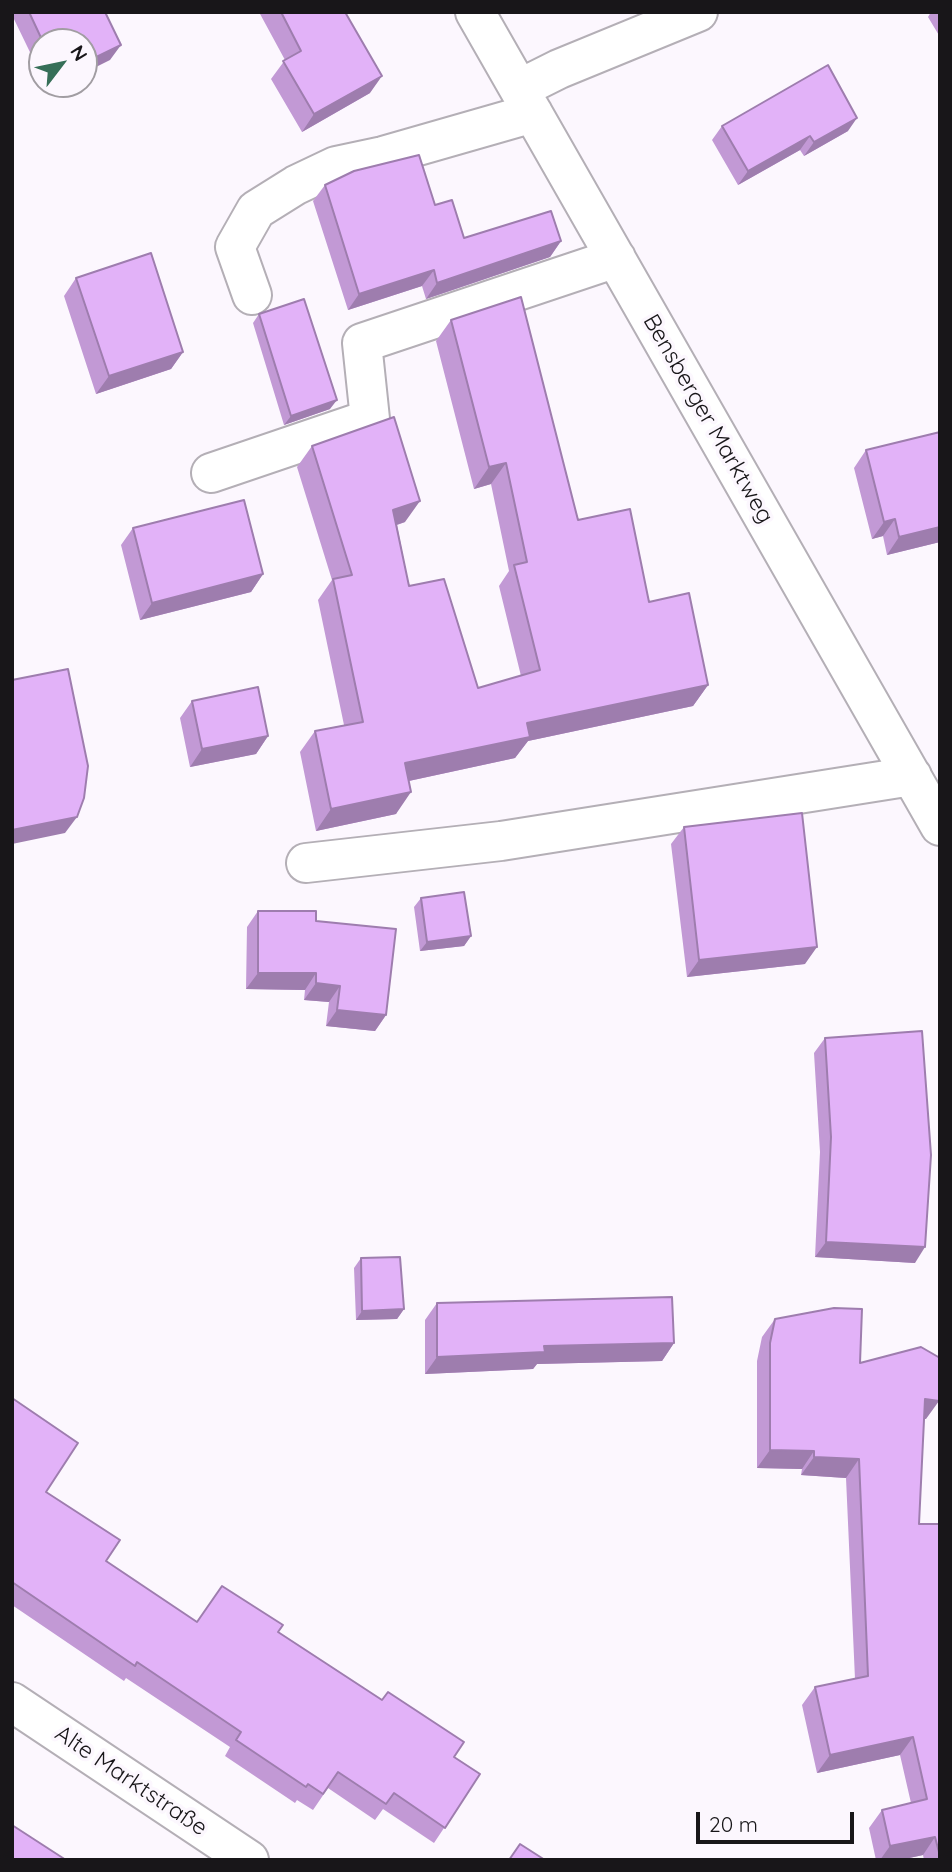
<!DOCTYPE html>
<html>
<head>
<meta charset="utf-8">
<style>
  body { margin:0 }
  #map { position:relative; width:952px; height:1872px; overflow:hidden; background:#fcf7fe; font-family:Quicksand,sans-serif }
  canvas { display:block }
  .frame { position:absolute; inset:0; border:14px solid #181619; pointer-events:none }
  .north { position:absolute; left:28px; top:28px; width:70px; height:70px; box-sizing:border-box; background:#fcf7fe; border:2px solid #a19da2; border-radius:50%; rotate:58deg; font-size:19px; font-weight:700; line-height:28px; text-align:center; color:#181619 }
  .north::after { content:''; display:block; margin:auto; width:24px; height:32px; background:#366f58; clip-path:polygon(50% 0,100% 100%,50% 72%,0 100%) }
  .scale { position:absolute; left:696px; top:1812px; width:158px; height:32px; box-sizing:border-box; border:4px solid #181619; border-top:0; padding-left:9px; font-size:21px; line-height:24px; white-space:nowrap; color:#181619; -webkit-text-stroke:5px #fcf7fe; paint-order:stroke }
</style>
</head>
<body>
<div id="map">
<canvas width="952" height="1872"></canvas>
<div class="frame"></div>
<div class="north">N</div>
<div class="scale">20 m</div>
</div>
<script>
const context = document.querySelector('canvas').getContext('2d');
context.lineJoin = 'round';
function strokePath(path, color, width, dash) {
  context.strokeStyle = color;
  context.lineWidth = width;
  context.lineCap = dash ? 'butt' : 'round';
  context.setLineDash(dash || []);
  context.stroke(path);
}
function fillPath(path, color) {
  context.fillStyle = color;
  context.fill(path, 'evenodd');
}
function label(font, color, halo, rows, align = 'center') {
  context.font = font + ' Quicksand,sans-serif';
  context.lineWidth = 7;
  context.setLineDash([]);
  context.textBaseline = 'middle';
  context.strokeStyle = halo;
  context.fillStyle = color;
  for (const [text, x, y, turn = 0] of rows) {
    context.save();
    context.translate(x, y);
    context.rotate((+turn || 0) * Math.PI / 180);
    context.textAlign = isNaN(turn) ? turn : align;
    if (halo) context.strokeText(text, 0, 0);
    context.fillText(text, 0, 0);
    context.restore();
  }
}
const minor = new Path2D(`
  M475,12L940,826
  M519,89L559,69L698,12
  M252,295L235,247L256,210L296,185L336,166L383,156L533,113
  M211,473L370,419L362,343L616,258
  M306,863L501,841L912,776
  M12,1702L249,1860`);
const wall = new Path2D(`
  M12,12H105L110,60L84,42H42V77L12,15Z
  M259,12H345L370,93L302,132L271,79L285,60Z
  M931,12H940V37L928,17Z
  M45,84H60L48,90Z
  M722,126L848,131L804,156L800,150L738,185L712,140Z
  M325,185L435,205L464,238L561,241L550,257L426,299L422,286L348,310L313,201Z
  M76,278L183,352L171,369L96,394L64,296Z
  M259,314L330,409L284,425L253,323Z
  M451,320L578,520L649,602L708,685L693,706L528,741L515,758L409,781L396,814L316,831L300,752L315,731L344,725L318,600L332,580L297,467L312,446L405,522L397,525L409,586L478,688L521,676L499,586L509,571L491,484L474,489L436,341Z
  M866,450L940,542L887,555L883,536L872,539L854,468Z
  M133,528L263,574L251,592L140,620L121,545Z
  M192,701L268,736L256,754L190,767L180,718Z
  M684,827L805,964L687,977L671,844Z
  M421,898L471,936L464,946L420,951L414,907Z
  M258,911L316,921L386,1015L375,1031L326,1026L329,1002L304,1000L305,990L246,989L247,927Z
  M825,1038L915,1263L815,1257L820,1152L814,1053Z
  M361,1258L404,1309L397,1319L356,1320L354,1268Z
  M437,1303L674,1343L662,1361L537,1364L533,1369L425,1374V1320Z
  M775,1319L860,1363L926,1419H924L919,1524H940V1860H924L923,1855L900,1860H876L869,1828L882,1810L911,1803L900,1755L817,1773L802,1705L815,1687L855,1679L846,1478L801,1475L802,1469L757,1468V1361L762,1337Z
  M12,1398L46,1492L106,1561L197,1622L278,1632L454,1757L480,1774L434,1843L383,1809L375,1820L328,1788L313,1810L297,1800L295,1803L225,1756L230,1747L126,1678L124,1681L12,1605Z`);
const shadedWall = new Path2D(`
  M121,45L110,60L84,73V63Z
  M382,76L370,93L302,132L314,114Z
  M52,84H60L48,90Z
  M857,118L848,131L804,156L814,142Z
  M810,136L800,150L738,185L748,171Z
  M561,241L550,257L426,299L437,283Z
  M434,270L422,286L348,310L359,294Z
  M183,352L171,369L96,394L109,376Z
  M337,400L330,409L284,425L291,416Z
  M506,463L491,484L474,489L489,467Z
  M420,501L405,522L378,531L393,510Z
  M895,519L883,536L872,539L884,522Z
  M940,527V542L887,555L899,537Z
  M263,574L251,592L140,620L152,603Z
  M708,685L693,706L528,741L515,758L390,785L405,763L527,723Z
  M268,736L256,754L190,767L202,749Z
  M411,792L396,814L316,831L331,809Z
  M77,817L65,833L12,844V830Z
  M471,936L464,946L420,951L427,942Z
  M817,947L805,964L687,977L699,960Z
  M258,973H316L305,990L246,989Z
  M316,983L340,986L329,1002L304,1000Z
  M337,1010L386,1015L375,1031L326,1026Z
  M826,1242L925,1247L915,1263L815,1257Z
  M404,1309L397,1319L356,1320L362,1311Z
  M674,1343L662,1361L537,1364L533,1369L425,1374L437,1357L544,1346Z
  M925,1399L939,1401L926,1419L912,1418Z
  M770,1450L814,1451L802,1469L757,1468Z
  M814,1457L859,1459L846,1478L801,1475Z
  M913,1737L900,1755L817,1773L830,1755Z
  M935,1837L923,1855L900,1860H880L890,1846Z`);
const building = new Path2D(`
  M29,12H105L121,45L84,63V42H43Z
  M281,12H345L382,76L314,114L283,61L301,51Z
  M828,65L857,118L814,142L810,136L748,171L722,126Z
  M419,155L435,205L452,200L464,238L551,211L561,241L437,283L434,270L359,294L325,185L354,171Z
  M151,253L183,352L109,376L76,278Z
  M521,297L578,520L630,509L649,602L689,593L708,685L527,723L530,737L405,763L411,792L331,809L315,731L363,722L333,579L352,575L312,446L394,417L420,501L393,510L409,586L444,579L478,688L540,670L514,565L527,562L506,463L489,467L451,320Z
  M304,299L337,400L291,416L259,314Z
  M940,432V527L899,537L895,519L884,522L866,450Z
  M244,500L263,574L152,603L133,528Z
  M68,669L88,766L84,798L77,817L12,830V680Z
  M258,687L268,736L202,749L192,701Z
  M802,813L817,947L699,960L684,827Z
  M464,892L471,936L427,942L421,898Z
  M258,911H316V921L396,929L386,1015L337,1010L340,986L316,983V973H258Z
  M922,1031L931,1155L925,1247L826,1242L831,1137L825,1038Z
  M400,1257L404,1309L362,1311L361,1258Z
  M672,1297L674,1343L544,1346L545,1352L437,1357V1303Z
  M834,1308L862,1309L860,1363L921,1347L940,1358L939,1401L925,1399L919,1524H940V1856L935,1837L890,1846L882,1810L927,1799L913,1737L830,1755L815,1687L868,1676L859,1459L814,1457V1451L770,1450V1343L775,1319Z
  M12,1398L78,1443L46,1492L120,1540L106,1561L197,1622L222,1586L283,1625L278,1632L382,1700L388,1692L464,1742L454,1757L480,1774L445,1828L394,1793L386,1804L338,1772L323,1794L308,1784L306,1787L236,1740L241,1732L137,1662L135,1666L12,1582Z
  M12,1825L66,1860H12Z
  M520,1844L545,1860H509Z`);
const streetNames = [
  ["Bensberger Marktweg",708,419,60],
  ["Alte Marktstraße",131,1781,34]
];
strokePath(minor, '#b4afb6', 42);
strokePath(minor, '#fff', 38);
fillPath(wall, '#c299d5');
fillPath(shadedWall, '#9e7dae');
fillPath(building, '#e2b2f8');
strokePath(building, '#9e7dae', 2);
label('23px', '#181619', '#fcf7fe', streetNames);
</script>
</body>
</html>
